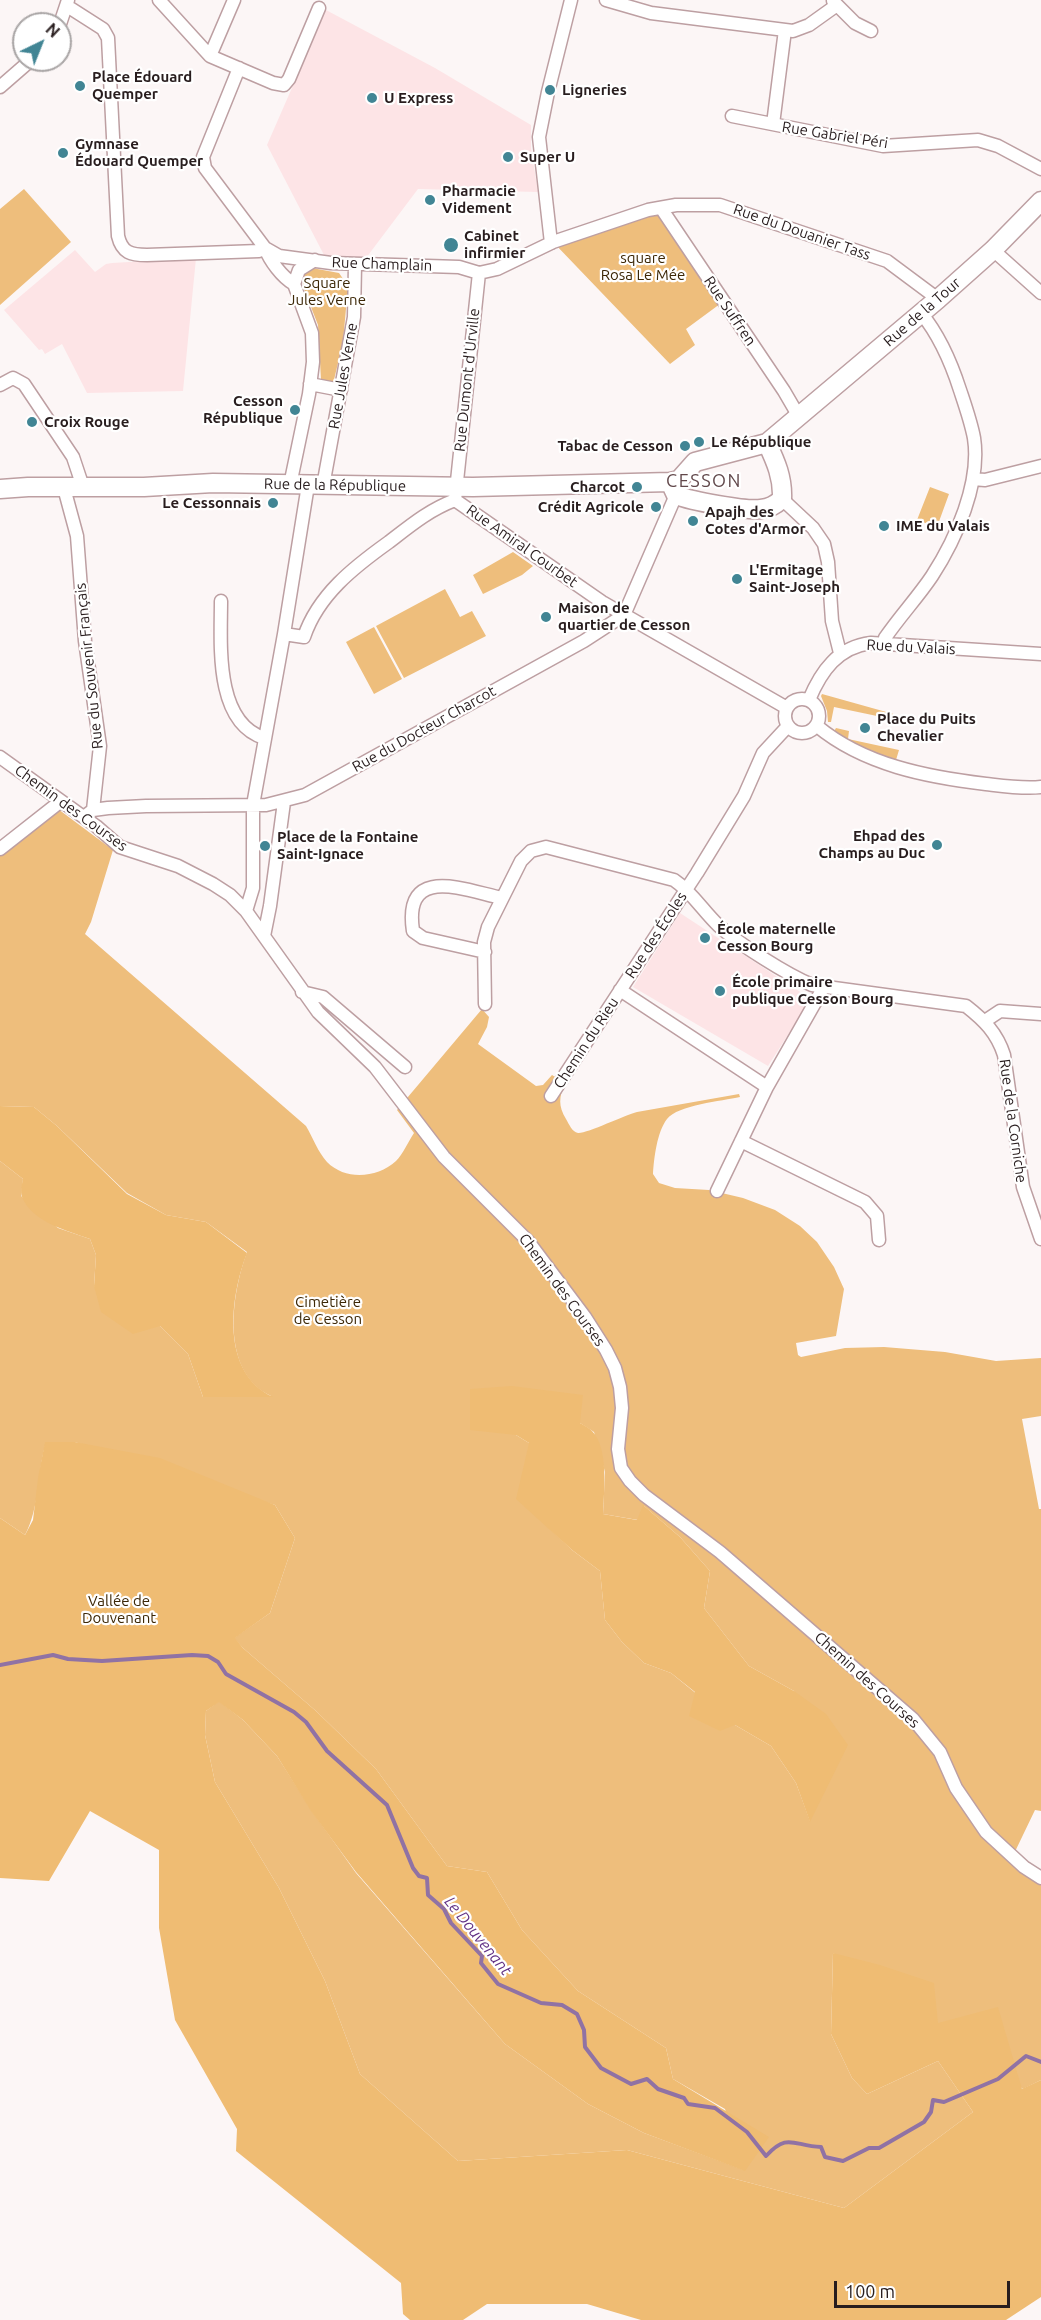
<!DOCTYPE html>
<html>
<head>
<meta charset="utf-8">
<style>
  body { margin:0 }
  #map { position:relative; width:1041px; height:2320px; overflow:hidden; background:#fcf6f6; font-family:Ubuntu,sans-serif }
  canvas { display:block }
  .north { position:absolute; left:12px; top:12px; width:60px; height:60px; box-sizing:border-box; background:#fff; border:2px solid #a9a5a5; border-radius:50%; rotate:43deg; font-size:16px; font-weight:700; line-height:24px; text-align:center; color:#281d1e }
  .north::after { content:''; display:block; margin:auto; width:21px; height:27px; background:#418594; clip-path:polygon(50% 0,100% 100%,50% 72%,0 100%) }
  .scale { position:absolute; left:834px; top:2281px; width:176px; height:27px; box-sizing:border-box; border:3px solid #281d1e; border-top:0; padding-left:8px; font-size:18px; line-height:21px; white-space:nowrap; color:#281d1e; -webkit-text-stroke:4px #fff; paint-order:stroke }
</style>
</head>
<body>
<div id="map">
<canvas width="1041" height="2320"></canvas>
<div class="north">N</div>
<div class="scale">100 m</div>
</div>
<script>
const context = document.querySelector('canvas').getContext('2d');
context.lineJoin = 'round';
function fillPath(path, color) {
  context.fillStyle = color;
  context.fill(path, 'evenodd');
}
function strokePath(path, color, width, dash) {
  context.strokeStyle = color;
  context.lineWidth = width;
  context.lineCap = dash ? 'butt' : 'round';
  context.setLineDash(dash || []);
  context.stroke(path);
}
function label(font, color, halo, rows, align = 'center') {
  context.font = font + ' Ubuntu,sans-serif';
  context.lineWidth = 4.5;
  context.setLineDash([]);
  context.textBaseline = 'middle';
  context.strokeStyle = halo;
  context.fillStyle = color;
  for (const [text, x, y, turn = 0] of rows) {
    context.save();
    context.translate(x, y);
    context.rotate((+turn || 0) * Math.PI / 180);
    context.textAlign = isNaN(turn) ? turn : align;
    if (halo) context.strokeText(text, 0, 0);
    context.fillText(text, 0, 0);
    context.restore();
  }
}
const built = new Path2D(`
  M326,10L435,68L531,125V148L538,192L418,189L366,258L324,255L267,145Z
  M75,250L95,272L106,264L112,263L196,258L183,391L87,393L62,344L45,354L42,349L39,350L4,310Z
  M680,913L811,999L768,1066L633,987Z`);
const green = new Path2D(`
  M24,189L71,242L0,305V209Z
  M661,208L724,301L686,329L695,345L670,364L553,242Z
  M312,268L339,273L348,286L343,342L333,384L321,380L318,325L304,289L302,276Z
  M930,487L949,494L937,527L917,520Z
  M513,552L533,566L522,575L483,594L473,575Z
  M445,589L460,617L472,611L486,636L404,678L376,626Z
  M374,627L402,679L374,694L346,642Z
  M822,694L897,715L896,720L834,707L831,722H828L827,711L821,696Z
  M836,728L849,731L848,739L899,750L896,760L868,751L833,733Z
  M58,809L113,850L91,922L85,934L306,1126C313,1138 318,1152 327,1162C346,1181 377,1178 396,1161C403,1154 408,1142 414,1133L397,1110L482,1009L489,1017L487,1027L478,1044L536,1086L543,1085L552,1075L565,1083C559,1097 558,1106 566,1119C569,1124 572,1132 578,1133C586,1134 625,1115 637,1112L739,1094L740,1097C722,1101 678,1105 667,1119C657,1132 654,1158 653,1174L659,1183L675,1188L709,1190L743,1198L775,1210L800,1226L817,1242L834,1267L844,1289L836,1336L796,1343L798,1355L801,1357L845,1348L884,1347L945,1352L996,1361L1041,1358V1416L1022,1419L1039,1509H1041V1811L1035,1810L1010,1862L1041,1885V2080L1023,2089L938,2024L833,1953L831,2034L852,2078L867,2094L938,2061L973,2112L844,2208L627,2150L458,2161L360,2074L325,1981L279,1888L215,1782L205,1735L206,1711L219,1701L243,1720L277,1756L312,1811L356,1873L505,2044L588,2104L644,2133L744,2170L725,2109L673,2079L666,2048L578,1991L522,1930L487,1872L447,1866L376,1769L316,1711L243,1648L234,1638L270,1613L295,1538L275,1505L75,1442H46C37,1472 40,1507 25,1535L0,1518V1161L23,1179L21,1196L58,1228L90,1239L96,1255L94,1286L160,1326L188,1354L203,1397L271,1396C220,1372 231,1295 247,1252L206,1222L166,1215L127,1193L57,1126L34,1107L0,1106V852ZM580,1423L594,1432L605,1472L603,1514L638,1520L644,1506L680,1537L710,1571L704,1608L749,1666L794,1691L810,1821L796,1783L771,1746L735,1725L671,1673L644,1663L622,1642L605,1620L600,1571L572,1550L546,1525L529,1443L516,1435Z`);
const forest = new Path2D(`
  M0,1106L34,1107L57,1126L127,1194L166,1215L206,1222L247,1253C230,1297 220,1372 273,1397H203L188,1354L160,1326L133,1334L101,1312L94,1286L96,1255L90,1239C68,1231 32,1222 22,1197C20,1192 22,1184 23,1179L0,1161Z
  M512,1386L583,1395L580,1423C584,1425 589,1428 592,1431C609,1448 604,1492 603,1514L637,1520L643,1505L680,1537L710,1571L704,1608L749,1666L794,1691L826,1714L848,1745L810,1822L796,1783L771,1746L735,1725L720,1731L689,1716L695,1692L671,1673L644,1663L622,1642L605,1620L600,1571L572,1550L516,1499L529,1443L516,1435L470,1430V1389Z
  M45,1442H75L160,1458L275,1505L295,1538L270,1613L235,1638L243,1648L316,1711L376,1769L447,1866L487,1872L522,1930L578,1991L666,2048L673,2079L769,2137L745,2171L644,2133L588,2104L505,2044L356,1872L311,1811L277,1756L243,1720L219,1702L206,1711L205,1735L215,1782L279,1888L325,1981L360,2074L458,2161L627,2150L844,2208L973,2112L938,2061L867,2094L852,2078L831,2034L833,1953L880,1965L934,1983L938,2023L998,2007L1022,2089L1041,2080V2297L1006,2320H641L587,2304H487L463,2320H410L403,2314L401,2283L236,2151L237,2129L175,2020L159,1928V1850L90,1811L49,1881L0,1878V1518L25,1535L33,1520L38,1478Z`);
const stream = new Path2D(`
  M0,1665L53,1655L68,1659L102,1661L192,1655L208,1656L218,1662L226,1674L294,1712L306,1722L327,1751L387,1805L413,1868L419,1876L427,1878L428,1895L444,1909L451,1923L482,1956L481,1963L498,1984L541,2003L562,2005L577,2014L584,2030L585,2047L601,2068L631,2084L647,2079L658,2089L684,2098L688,2104L715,2108L747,2132L766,2156C788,2132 793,2146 821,2147L825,2157L843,2161L869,2148H879L924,2122L931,2112L933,2100L944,2102L998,2079L1026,2056L1041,2062`);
const street = new Path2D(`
  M159,0L210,56L273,83L284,85L289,79L319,8
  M606,0L651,13L793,31L809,25L837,5
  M833,1L855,23L871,31
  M67,6L103,29L108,38L118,236C122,253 131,255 147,255L259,251L265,248
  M60,24L68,0
  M210,56L234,0
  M239,68L203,157L205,168L265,248C270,261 282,277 294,284
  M0,87L31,60
  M732,116L883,146L978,140L998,146L1041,169
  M773,124L785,30
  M661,208L784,391L798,415
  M551,243L539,137L548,92L571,0
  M265,248L279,256L331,263L459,267L479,273L497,269L553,242L648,210L676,205H720L887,261L938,299
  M993,250L1041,293
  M479,273L455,500L602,602L787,708
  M310,384L341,390
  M0,385L13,378L24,384L73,457L83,487
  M973,479L985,480L1041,466
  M290,485L309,394L313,362L312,333L294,284L299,270L315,260
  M323,486L354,317L355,265
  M64,488L77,536L85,641L100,746L93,810
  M782,499L813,528L824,544L828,562L832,621L840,653
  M221,601C221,643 214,722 264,738
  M284,634L304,637C318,595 354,567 389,542C411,525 429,510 455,500
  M884,644L885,638C900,616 918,597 932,576C956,539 981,483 974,438C971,422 965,405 960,390C951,362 940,336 921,313
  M785 716a17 17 0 1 1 34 0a17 17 0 1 1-34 0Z
  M809,700C821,671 838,647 871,643L1041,654
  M817,726C864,765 927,777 986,784C1003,786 1023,789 1041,787
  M0,757L96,826L120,847L178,866L213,884L230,895L246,911L318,1012L375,1067L444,1157L528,1241L585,1317L606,1350L615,1368L620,1387L622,1408L618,1449L621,1468L630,1481L644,1495L720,1552L913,1719L940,1752L956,1788L986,1832L1024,1867L1041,1878
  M84,817L93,810L108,808L146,806L266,805L305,795L584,641L624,615L676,495
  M0,849L61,801
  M246,911L253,888V805L284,634L308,485
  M264,936L270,906L284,802
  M485,952L423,938L413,931C403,864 464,890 502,898
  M620,990L767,1087
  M302,992L323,997L405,1067
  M485,1004L484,942L488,927L521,861L531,851L546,847L674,880C692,892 703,911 719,926C740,945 786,974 812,985L966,1006C984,1020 997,1033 1004,1055L1023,1187L1041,1239
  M985,1021L1000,1011L1041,1014
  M551,1096L697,873L744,796L763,753L788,726
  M741,1141L865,1202L877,1216L879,1240
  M717,1191L767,1087L821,992L822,986`);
const secondary = new Path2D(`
  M670,482L676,495C691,501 746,511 761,509C770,508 775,505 782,499C783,478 776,462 767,443
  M0,489L28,487H144L213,483L473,487L670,482L679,480L695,462L767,443L938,299L993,250L1041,201`);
const markers = [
  [80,86,6,"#418594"],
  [550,90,6,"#418594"],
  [372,98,6,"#418594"],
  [63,153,6,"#418594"],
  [508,157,6,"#418594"],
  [430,200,6,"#418594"],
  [451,245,8,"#418594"],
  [295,410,6,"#418594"],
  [32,422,6,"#418594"],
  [699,442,6,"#418594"],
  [685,446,6,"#418594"],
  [637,487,6,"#418594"],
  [273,503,6,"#418594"],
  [656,507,6,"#418594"],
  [693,521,6,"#418594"],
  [884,526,6,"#418594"],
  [737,579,6,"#418594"],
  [546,617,6,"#418594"],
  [865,728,6,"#418594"],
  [937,845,6,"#418594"],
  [265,846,6,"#418594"],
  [705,938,6,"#418594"],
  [720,991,6,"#418594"]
];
const poiNames = [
  ["Place Édouard",92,77],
  ["Quemper",92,94],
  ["Ligneries",562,90],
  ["U Express",384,98],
  ["Gymnase",75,144],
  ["Édouard Quemper",75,161],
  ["Super U",520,157],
  ["Pharmacie",442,191],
  ["Videment",442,208],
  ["Cabinet",464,236],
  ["infirmier",464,253],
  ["Cesson",283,401,"right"],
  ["République",283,418,"right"],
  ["Croix Rouge",44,422],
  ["Le République",711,442],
  ["Tabac de Cesson",673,446,"right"],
  ["Charcot",625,487,"right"],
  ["Le Cessonnais",261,503,"right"],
  ["Crédit Agricole",644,507,"right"],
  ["Apajh des",705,512],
  ["Cotes d'Armor",705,529],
  ["IME du Valais",896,526],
  ["L'Ermitage",749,570],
  ["Saint-Joseph",749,587],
  ["Maison de",558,608],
  ["quartier de Cesson",558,625],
  ["Place du Puits",877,719],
  ["Chevalier",877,736],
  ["Ehpad des",925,836,"right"],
  ["Champs au Duc",925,853,"right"],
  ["Place de la Fontaine",277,837],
  ["Saint-Ignace",277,854],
  ["École maternelle",717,929],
  ["Cesson Bourg",717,946],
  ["École primaire",732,982],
  ["publique Cesson Bourg",732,999]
];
const streetNames = [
  ["Rue Gabriel Péri",835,135,9],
  ["Rue du Douanier Tass",802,232,19],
  ["Rue Champlain",382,264,2],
  ["Rue Suffren",730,311,56],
  ["Rue de la Tour",922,312,-41],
  ["Rue Jules Verne",343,376,-80],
  ["Rue Dumont d'Urville",467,380,-84],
  ["Rue de la République",335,485,1],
  ["Rue Amiral Courbet",522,546,35],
  ["Rue du Valais",911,647,3],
  ["Rue du Souvenir Français",89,666,-96],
  ["Rue du Docteur Charcot",424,729,-29],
  ["Chemin des Courses",71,808,36],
  ["Rue des Écoles",656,935,-57],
  ["Chemin du Rieu",586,1043,-57],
  ["Rue de la Corniche",1013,1121,82],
  ["Chemin des Courses",562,1290,54],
  ["Chemin des Courses",867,1680,42]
];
const parkNames = [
  ["square",643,258],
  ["Rosa Le Mée",643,275],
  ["Square",327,283],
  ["Jules Verne",327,300],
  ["Cimetière",328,1302],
  ["de Cesson",328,1319],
  ["Vallée de",119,1601],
  ["Douvenant",119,1618]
];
const waterNames = [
  ["Le Douvenant",478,1936,51]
];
const quarterNames = [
  ["CESSON",704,481]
];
fillPath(built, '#fde4e6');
fillPath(green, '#eebe7c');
fillPath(forest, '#efbc73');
strokePath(stream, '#9072a4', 4);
strokePath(street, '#bd9fa2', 15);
strokePath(secondary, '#bd9fa2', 21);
strokePath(street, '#fff', 12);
strokePath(secondary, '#fff', 18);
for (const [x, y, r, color] of markers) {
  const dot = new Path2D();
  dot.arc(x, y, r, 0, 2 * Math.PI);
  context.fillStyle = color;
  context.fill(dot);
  strokePath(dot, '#fff', 2);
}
label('bold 15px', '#281d1e', '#fff', poiNames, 'left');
label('15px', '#281d1e', '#fff', streetNames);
label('15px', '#3c2706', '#fff', parkNames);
label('italic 16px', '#623285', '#fff', waterNames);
context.letterSpacing = '1.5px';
label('18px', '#62484b', '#fff', quarterNames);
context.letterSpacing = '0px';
</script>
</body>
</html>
